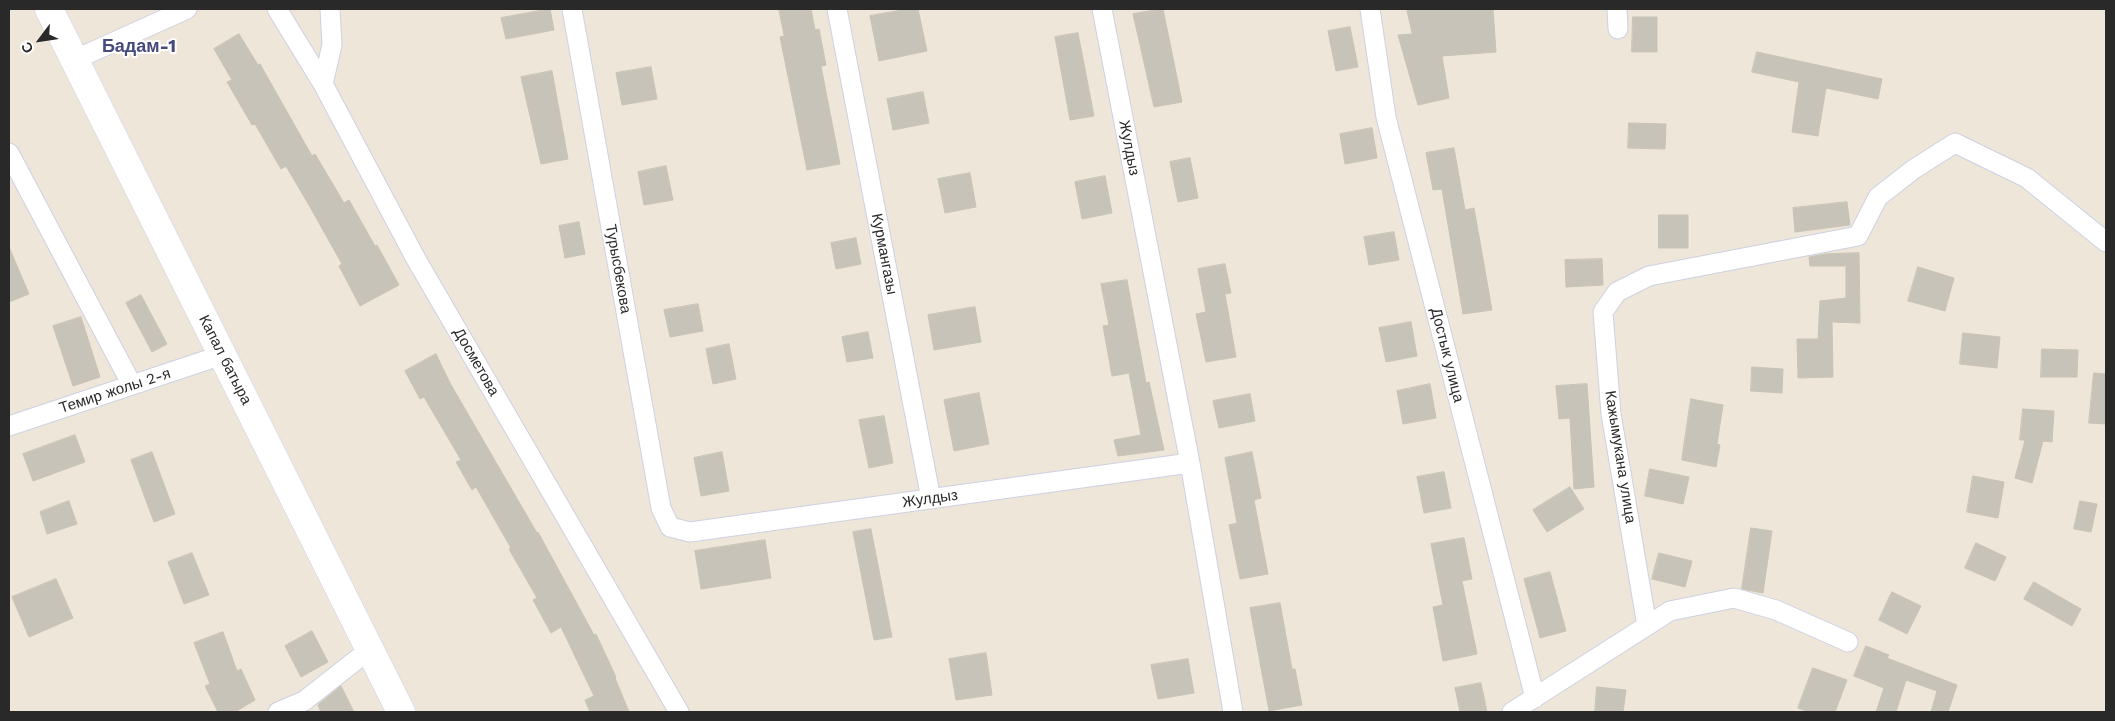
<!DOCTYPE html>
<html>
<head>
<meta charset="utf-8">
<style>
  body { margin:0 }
  #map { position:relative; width:2115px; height:721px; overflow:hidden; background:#ede6d9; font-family:"Work Sans",sans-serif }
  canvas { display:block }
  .frame { position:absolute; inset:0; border:10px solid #292929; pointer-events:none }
  .north { position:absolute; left:15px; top:15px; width:50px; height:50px; -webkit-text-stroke:4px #fff; paint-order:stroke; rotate:239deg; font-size:14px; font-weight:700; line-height:20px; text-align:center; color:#292929 }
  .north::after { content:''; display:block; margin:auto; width:18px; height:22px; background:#292929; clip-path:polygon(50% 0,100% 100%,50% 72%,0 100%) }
</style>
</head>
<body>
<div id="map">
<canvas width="2115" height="721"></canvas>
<div class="frame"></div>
<div class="north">С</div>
</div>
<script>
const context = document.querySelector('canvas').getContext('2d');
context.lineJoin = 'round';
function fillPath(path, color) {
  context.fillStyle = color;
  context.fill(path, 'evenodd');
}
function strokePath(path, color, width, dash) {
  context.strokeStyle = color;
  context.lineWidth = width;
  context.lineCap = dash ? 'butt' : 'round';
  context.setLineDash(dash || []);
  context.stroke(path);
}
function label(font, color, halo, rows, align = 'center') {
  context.font = font + ' "Work Sans",sans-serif';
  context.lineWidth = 4;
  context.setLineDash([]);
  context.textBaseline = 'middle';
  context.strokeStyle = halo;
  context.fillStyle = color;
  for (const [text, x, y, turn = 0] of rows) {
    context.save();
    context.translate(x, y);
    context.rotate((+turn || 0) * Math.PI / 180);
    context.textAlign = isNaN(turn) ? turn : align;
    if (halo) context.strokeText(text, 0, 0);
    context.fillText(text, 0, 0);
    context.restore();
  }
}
const building = new Path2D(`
  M550,9L554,30L506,39L501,18Z
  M779,9H811L815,30L819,29L826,65L821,66L840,164L807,170L780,37L784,36Z
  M908,9H918L927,51L879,61L870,16Z
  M1163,9L1182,102L1154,107L1133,14Z
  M1407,9H1493L1496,52L1442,56L1449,98L1418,105L1398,35L1412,34Z
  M1633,17H1657V52H1632Z
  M1350,27L1358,67L1336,71L1328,31Z
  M1078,33L1094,116L1070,120L1055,37Z
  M239,34L258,65L260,64L312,156L315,154L344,203L349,200L375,246L377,245L399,285L360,306L339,266L342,264L310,207L286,166L281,169L255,124L252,125L227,82L232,80L214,49Z
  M1757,52L1882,79L1878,99L1826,88L1818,136L1792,132L1799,82L1752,72Z
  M651,67L657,99L622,105L616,73Z
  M552,71L568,159L541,164L521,77Z
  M923,92L929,123L893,130L887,99Z
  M1629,123L1666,124L1665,149L1628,148Z
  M1372,128L1377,158L1345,164L1340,134Z
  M1454,148L1465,210L1474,208L1492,310L1463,314L1442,189L1433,190L1426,153Z
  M1190,158L1198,198L1178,202L1170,162Z
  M666,166L673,200L644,205L638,172Z
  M970,173L976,207L945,213L938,179Z
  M1105,176L1112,213L1082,219L1075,182Z
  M1847,202L1850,225L1795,232L1793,208Z
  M1659,215H1688V248H1659Z
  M579,222L585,254L565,258L559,226Z
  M1394,232L1399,260L1369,265L1364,237Z
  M856,238L861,264L836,269L831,243Z
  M9,247L29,294L9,302Z
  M1859,253L1860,323L1832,322L1833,377L1798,378L1797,339H1818L1820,301L1846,298V266H1810L1809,257L1825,254Z
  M1602,259L1603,285L1566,287L1565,260Z
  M1225,264L1231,293L1225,294L1236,357L1206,362L1196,314L1206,312L1198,269Z
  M1918,267L1954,278L1945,311L1908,301Z
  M1127,280L1146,383L1149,382L1164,450L1118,456L1114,440L1141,435L1129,373L1112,376L1103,326L1109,325L1101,284Z
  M141,295L167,344L152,352L126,303Z
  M698,304L703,331L670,337L664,310Z
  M975,307L981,342L934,350L928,315Z
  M81,317L100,377L73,386L53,326Z
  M1411,322L1417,356L1386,362L1379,328Z
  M868,332L873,358L847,362L842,337Z
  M1963,333L2000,337L1997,368L1960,364Z
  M729,344L736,379L713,384L706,349Z
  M2042,349L2078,350L2077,377H2041Z
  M436,354L450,383L537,533L538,532L594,635L596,634L616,677L615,678L629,712H590L585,700L594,696L561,627L551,633L533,600L537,598L509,549L511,548L476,487L472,490L456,462L461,460L424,397L420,399L405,371Z
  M1752,367L1783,369L1782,393L1751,391Z
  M2094,373L2106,374V424L2089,423Z
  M1430,384L1436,418L1403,424L1397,391Z
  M1587,384L1594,487L1574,489L1570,418L1559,419L1556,386Z
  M979,393L989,444L954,451L944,400Z
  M1250,394L1255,421L1219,428L1213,401Z
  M1691,399L1723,405L1717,444L1720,445L1716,467L1682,460Z
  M2023,409L2054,411L2052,442L2043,441L2032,483L2015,478L2025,440H2020Z
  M884,416L893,463L869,468L859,420Z
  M75,435L85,462L33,481L23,454Z
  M152,452L175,514L154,522L131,460Z
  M722,452L729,491L701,496L694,458Z
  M1252,452L1261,498L1254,500L1268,574L1240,579L1229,525L1237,523L1225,458Z
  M1650,469L1689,477L1683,504L1645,496Z
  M1444,472L1451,508L1424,513L1417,477Z
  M1973,476L2004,482L1998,518L1967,512Z
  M1570,487L1584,509L1547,532L1533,510Z
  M69,501L77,524L47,534L40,512Z
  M2080,501L2097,504L2091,532L2074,529Z
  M1751,528L1772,531L1763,593L1742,589Z
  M871,529L892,637L874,640L853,532Z
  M1464,538L1472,579L1462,581L1477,654L1443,661L1433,607L1443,605L1431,544Z
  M765,540L771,578L701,589L695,551Z
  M1976,543L2006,557L1995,581L1965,568Z
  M192,553L209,595L184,604L168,562Z
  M1659,553L1692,561L1685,587L1652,579Z
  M1550,572L1566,631L1540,638L1524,579Z
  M56,579L73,618L29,637L12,597Z
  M2034,582L2081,609L2072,626L2024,599Z
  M1892,592L1921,606L1907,634L1879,620Z
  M1280,603L1292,669H1295L1302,705L1269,711L1250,608Z
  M312,631L328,662L301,677L285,646Z
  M223,632L237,671L241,669L255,700L235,712H218L205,686L210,684L194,643Z
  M1866,646L1889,655L1887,658L1957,685L1948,712H1931L1937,691L1906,680L1896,712H1876L1884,688L1854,676Z
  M986,653L992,695L956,700L949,659Z
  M1188,659L1194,693L1158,699L1151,665Z
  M1813,668L1847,680L1835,712H1809L1798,708Z
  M1481,683L1487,712H1460L1455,688Z
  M341,686L354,712H321L318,705Z
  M1597,687L1626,690L1623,712H1595Z`);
const street = new Path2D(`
  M277,9L323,84L416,259L679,712
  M572,9L661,508L670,527L690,532L1190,463
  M837,9L931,499
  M1102,9L1190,463L1233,712
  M1370,9L1386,117L1535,698
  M1617,9L1618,29
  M74,60L187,9
  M323,84L332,45L330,9
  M9,153L132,385
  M9,426L222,355
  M1647,626L1611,414L1603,312L1617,292L1649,276L1858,236L1878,197L1914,169L1955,143L2027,178L2106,242
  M278,712L304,701L369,650
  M1512,712L1670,611L1734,598L1776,610L1848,642`);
const secondary = new Path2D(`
  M49,9L401,712`);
const streetNames = [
  ["Жулдыз",1129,148,79],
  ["Курмангазы",884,254,79],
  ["Турысбекова",618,269,80],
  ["Достык улица",1447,355,76],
  ["Капал батыра",225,360,63],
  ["Досметова",476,362,60],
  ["Темир жолы 2-я",115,391,-18],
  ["Кажымукана улица",1620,457,81],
  ["Жулдыз",930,499,-8]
];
const quarterNames = [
  ["Бадам-1",139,47]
];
fillPath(building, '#c8c3b9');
strokePath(building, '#c8c3b3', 1);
strokePath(street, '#ced0e3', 21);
strokePath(secondary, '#ced0e3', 29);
strokePath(street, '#fff', 19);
strokePath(secondary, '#fff', 28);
label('15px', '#292929', '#fff', streetNames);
label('bold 18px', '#464a7d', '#fff', quarterNames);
</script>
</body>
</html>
